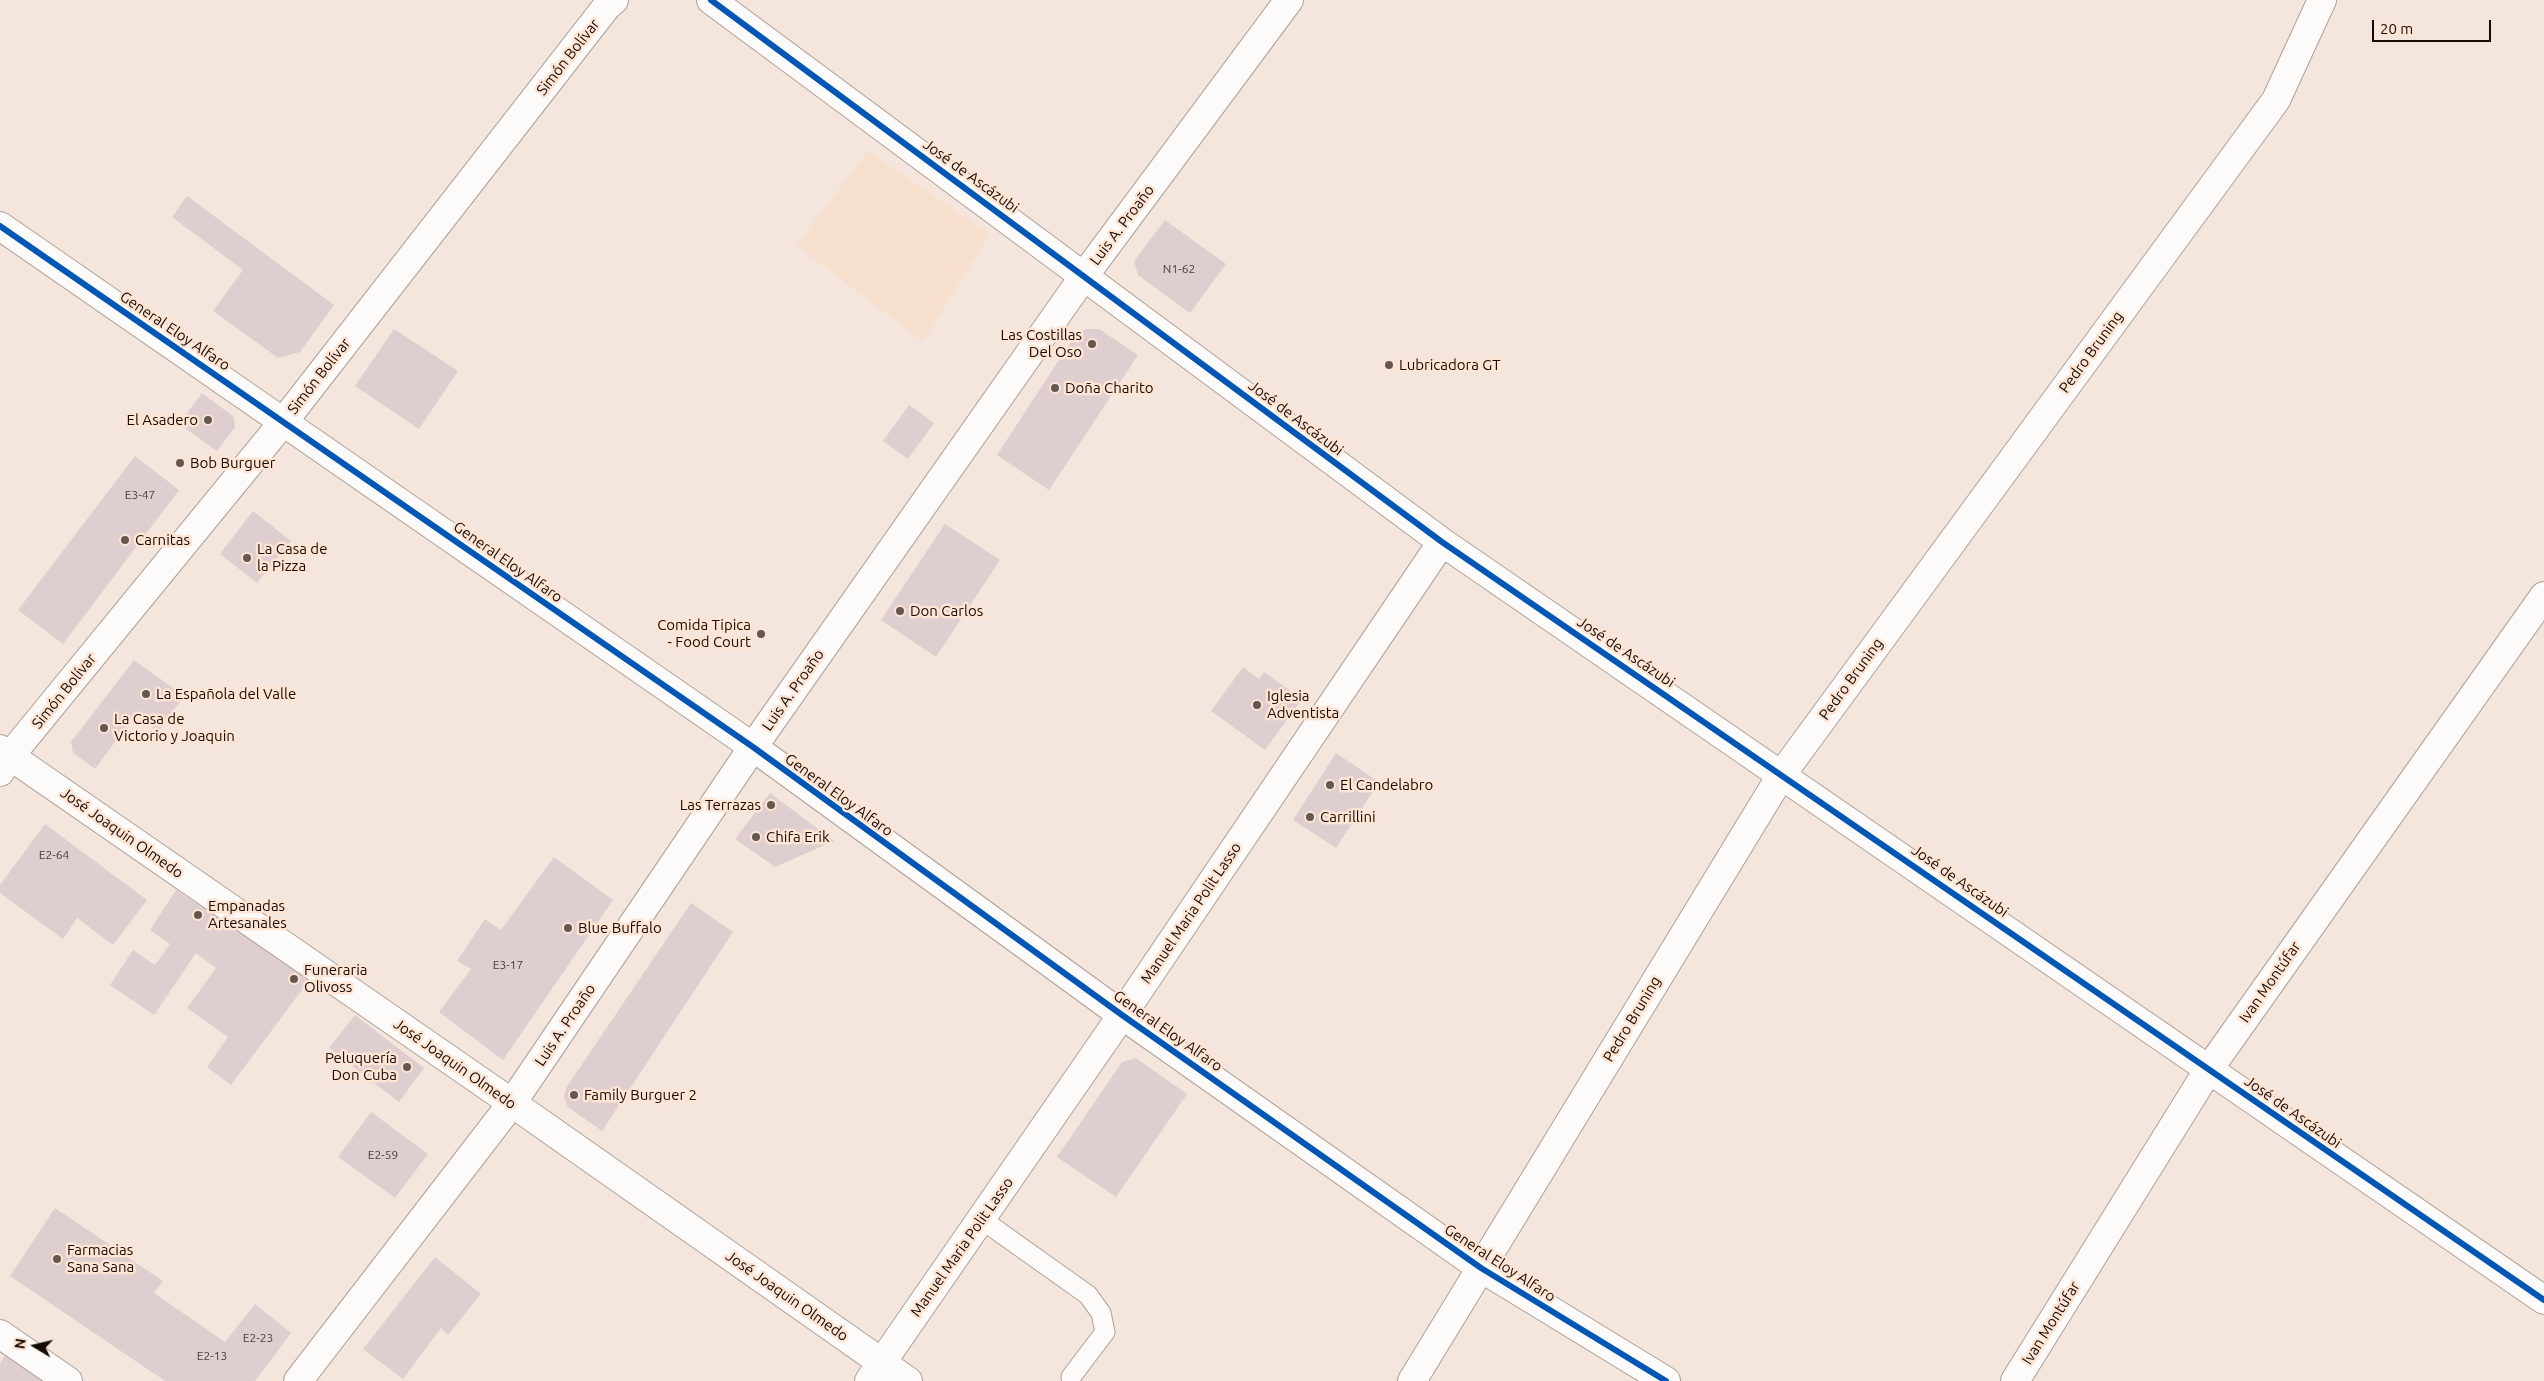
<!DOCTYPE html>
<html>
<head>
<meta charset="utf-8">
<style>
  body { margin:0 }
  #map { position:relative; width:2544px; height:1381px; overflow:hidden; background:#f4e6dc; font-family:Ubuntu,sans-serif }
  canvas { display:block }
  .north { position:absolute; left:10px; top:1321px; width:50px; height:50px; -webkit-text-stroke:4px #fee4d2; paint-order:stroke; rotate:279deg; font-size:14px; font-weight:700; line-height:20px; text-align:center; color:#150b04 }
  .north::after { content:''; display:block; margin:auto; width:18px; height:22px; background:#150b04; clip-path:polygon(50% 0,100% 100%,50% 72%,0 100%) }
  .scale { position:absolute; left:2372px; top:20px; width:119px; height:22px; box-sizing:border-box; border:2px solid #150b04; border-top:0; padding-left:6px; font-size:15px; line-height:18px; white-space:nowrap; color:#150b04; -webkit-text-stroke:4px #fee4d2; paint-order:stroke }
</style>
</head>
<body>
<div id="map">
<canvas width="2544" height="1381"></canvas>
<div class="north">N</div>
<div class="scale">20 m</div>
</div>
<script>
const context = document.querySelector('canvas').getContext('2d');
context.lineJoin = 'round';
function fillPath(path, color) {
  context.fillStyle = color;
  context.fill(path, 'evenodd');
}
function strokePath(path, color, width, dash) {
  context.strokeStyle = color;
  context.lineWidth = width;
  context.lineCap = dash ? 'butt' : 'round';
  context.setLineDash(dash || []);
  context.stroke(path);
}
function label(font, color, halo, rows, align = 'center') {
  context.font = font + ' Ubuntu,sans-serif';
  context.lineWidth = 5;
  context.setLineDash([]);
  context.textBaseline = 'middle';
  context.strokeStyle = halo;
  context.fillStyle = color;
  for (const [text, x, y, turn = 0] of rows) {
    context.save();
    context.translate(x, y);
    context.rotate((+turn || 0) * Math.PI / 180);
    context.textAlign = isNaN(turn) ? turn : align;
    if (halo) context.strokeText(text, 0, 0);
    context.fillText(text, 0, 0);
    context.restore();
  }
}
const built = new Path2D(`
  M868,151L990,234L923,342L796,245Z`);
const building = new Path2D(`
  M187,196L334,305L300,352L278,358L213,311L243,270L172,217Z
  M1165,220L1226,264L1190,313L1138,275L1134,261Z
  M394,329L458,371L419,429L355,386Z
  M1086,329H1099L1138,355L1049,490L997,455L1076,334Z
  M202,393L234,417L235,427L217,451L179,424Z
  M909,405L934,423L908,459L883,441Z
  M135,456L179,490L63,644L18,610Z
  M253,511L291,541L257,583L220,554Z
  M945,524L1000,560L936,657L881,620Z
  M134,660L184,696L158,732L136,713L95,769L73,753L71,742Z
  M1243,667L1259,679L1264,672L1302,699L1265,750L1211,711Z
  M1336,753L1379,782L1336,848L1293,820Z
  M770,793L834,841L775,867L735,839Z
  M45,824L147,900L113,945L77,918L63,939L0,893V885Z
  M554,857L613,900L503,1060L439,1012L471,969L457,961L485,919L501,930Z
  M176,890L310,979L231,1085L207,1067L228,1037L187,1008L216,968L196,953L154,1015L110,985L133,950L155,965L170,944L150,930Z
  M691,903L733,932L602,1131L568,1107L564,1097L566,1088Z
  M355,1015L424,1068L399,1102L329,1048Z
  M1136,1058L1187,1094L1116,1197L1057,1157L1122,1062Z
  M371,1112L428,1154L395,1198L338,1157Z
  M55,1208L163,1281L154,1293L225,1342L255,1304L291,1333L255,1381H165L10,1276Z
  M435,1257L481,1294L448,1335L441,1328L403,1379L363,1349Z
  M5,1355L43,1381H0V1364Z`);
const service = new Path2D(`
  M981,1219L1088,1295L1101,1313L1105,1332L1071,1377`);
const minor = new Path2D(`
  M711,0L1442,542L2544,1300
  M0,226L753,747L1122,1015L1481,1268L1666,1381
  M0,749L512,1103L908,1381
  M0,1334L68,1381
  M298,1381L512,1103L753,747L1084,276L1289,0
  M869,1381L1122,1015L1442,542
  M1412,1381L1782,774L2276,100L2322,0
  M2015,1381L2209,1069L2544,596`);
const tertiary = new Path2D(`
  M0,772L10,756L284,421L607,6L614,0`);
const cycleway = new Path2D(`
  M711,0L1442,542L2544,1300
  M0,226L753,747L1122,1015L1481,1268L1666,1381`);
const markers = [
  [1092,344,5,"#635850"],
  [1389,365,5,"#635850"],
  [1055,388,5,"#635850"],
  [208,420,5,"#635850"],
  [180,463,5,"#635850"],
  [125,540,5,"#635850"],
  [247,558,5,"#635850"],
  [900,611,5,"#635850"],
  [761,634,5,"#635850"],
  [146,694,5,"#635850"],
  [1257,705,5,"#635850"],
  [104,728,5,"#635850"],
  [1330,785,5,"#635850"],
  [771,805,5,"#635850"],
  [1310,817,5,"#635850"],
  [756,837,5,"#635850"],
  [198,915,5,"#635850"],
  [568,928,5,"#635850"],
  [294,979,5,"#635850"],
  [407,1067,5,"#635850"],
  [574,1095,5,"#635850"],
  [57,1259,5,"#635850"]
];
const numberNames = [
  ["N1-62",1179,269],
  ["E3-47",140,495],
  ["E2-64",54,855],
  ["E3-17",508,965],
  ["E2-59",383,1155],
  ["E2-23",258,1338],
  ["E2-13",212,1356]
];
const streetNames = [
  ["Simón Bolívar",568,57,-52],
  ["José de Ascázubi",971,176,36],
  ["Luis A. Proaño",1122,225,-53],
  ["General Eloy Alfaro",175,331,34],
  ["Pedro Bruning",2091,352,-54],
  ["Simón Bolívar",319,376,-52],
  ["José de Ascázubi",1296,418,37],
  ["General Eloy Alfaro",508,562,35],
  ["José de Ascázubi",1626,652,34],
  ["Pedro Bruning",1851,679,-54],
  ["Luis A. Proaño",793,690,-55],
  ["Simón Bolívar",64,691,-51],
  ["General Eloy Alfaro",839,795,36],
  ["José Joaquin Olmedo",122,833,35],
  ["José de Ascázubi",1960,881,35],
  ["Manuel Maria Polit Lasso",1191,913,-56],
  ["Ivan Montúfar",2270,982,-55],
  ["Pedro Bruning",1632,1019,-59],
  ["Luis A. Proaño",565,1025,-56],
  ["General Eloy Alfaro",1168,1031,35],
  ["José Joaquin Olmedo",455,1064,35],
  ["José de Ascázubi",2293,1112,35],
  ["Manuel Maria Polit Lasso",962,1247,-55],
  ["General Eloy Alfaro",1500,1263,33],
  ["José Joaquin Olmedo",787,1296,35],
  ["Ivan Montúfar",2051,1323,-58]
];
const poiNames = [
  ["Las Costillas",1082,335,"right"],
  ["Del Oso",1082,352,"right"],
  ["Lubricadora GT",1399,365],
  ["Doña Charito",1065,388],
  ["El Asadero",198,420,"right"],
  ["Bob Burguer",190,463],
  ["Carnitas",135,540],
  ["La Casa de",257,549],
  ["la Pizza",257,566],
  ["Don Carlos",910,611],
  ["Comida Tipica",751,625,"right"],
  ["- Food Court",751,642,"right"],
  ["La Española del Valle",156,694],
  ["Iglesia",1267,696],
  ["Adventista",1267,713],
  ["La Casa de",114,719],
  ["Victorio y Joaquin",114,736],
  ["El Candelabro",1340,785],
  ["Las Terrazas",761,805,"right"],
  ["Carrillini",1320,817],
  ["Chifa Erik",766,837],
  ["Empanadas",208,906],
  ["Artesanales",208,923],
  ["Blue Buffalo",578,928],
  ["Funeraria",304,970],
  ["Olivoss",304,987],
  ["Peluquería",397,1058,"right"],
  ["Don Cuba",397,1075,"right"],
  ["Family Burguer 2",584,1095],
  ["Farmacias",67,1250],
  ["Sana Sana",67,1267]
];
fillPath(built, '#f8e0cf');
fillPath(building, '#dececf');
strokePath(service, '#aca198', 21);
strokePath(minor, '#aca198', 30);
strokePath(tertiary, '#aca198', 30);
strokePath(service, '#fdfbfa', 19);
strokePath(minor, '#fdfbfa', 28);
strokePath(tertiary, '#fdfbfa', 28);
strokePath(cycleway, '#0057b8', 6);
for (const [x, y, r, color] of markers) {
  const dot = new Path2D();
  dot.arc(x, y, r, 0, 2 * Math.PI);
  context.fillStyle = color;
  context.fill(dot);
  strokePath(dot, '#fee4d2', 2);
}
label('12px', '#473c37', null, numberNames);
label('15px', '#150b04', '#fee4d2', streetNames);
label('15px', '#150b04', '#fee4d2', poiNames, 'left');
</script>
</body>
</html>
